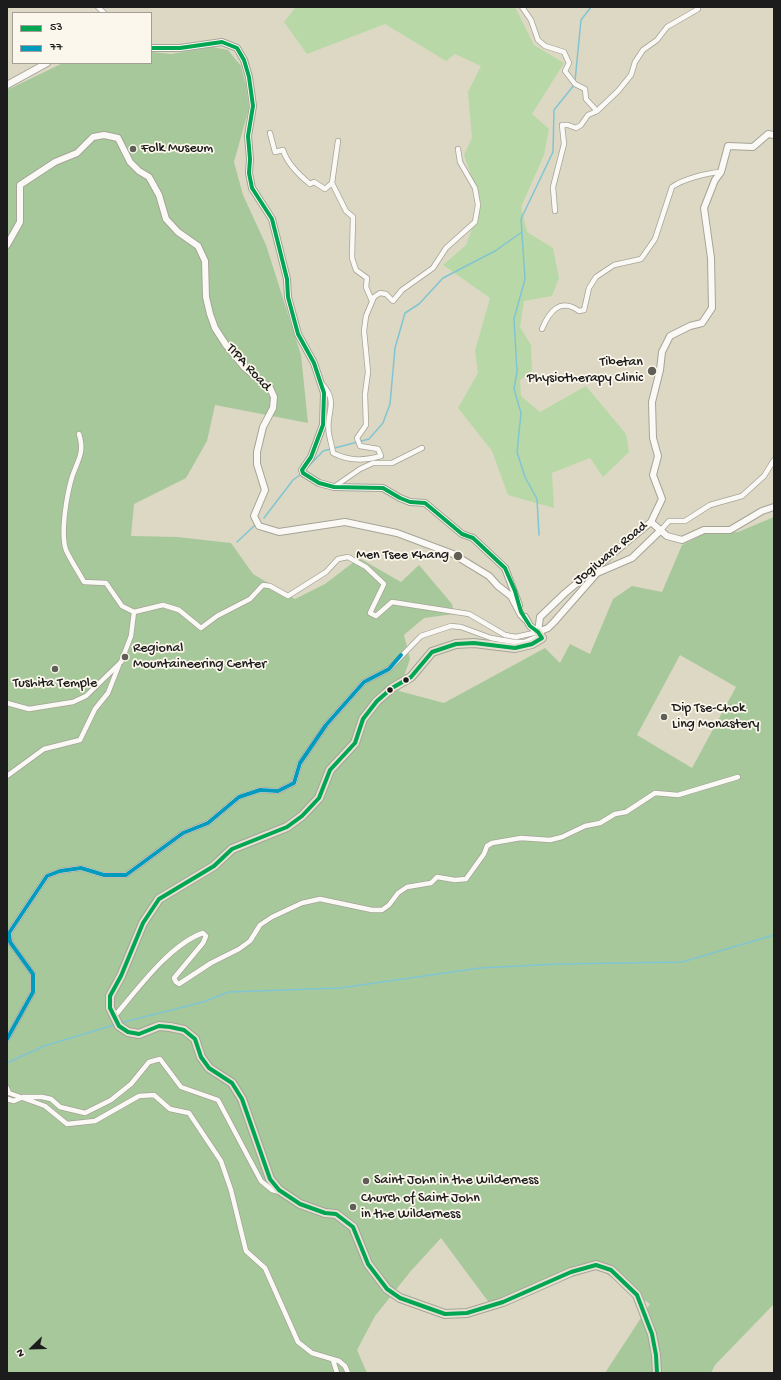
<!DOCTYPE html>
<html>
<head>
<meta charset="utf-8">
<style>
  body { margin:0 }
  #map { position:relative; width:781px; height:1380px; overflow:hidden; background:#dcd8c4; font-family:"Gochi Hand",sans-serif }
  canvas { display:block }
  .frame { position:absolute; inset:0; border:8px solid #1c1c1c; pointer-events:none }
  .legend { position:absolute; left:12px; top:12px; width:140px; height:52px; box-sizing:border-box; background:#fbf7ec; border:1px solid #a29f99; margin:0; padding:5px 7px; list-style:none; font-size:12px; color:#1c1c1c }
  .legend li { display:flex; align-items:center; gap:8px; height:20px }
  .legend b { width:20px; border:1px solid #a29f99 }
  .north { position:absolute; left:12px; top:1328px; width:40px; height:40px; -webkit-text-stroke:3px #fbf7ec; paint-order:stroke; rotate:247deg; font-size:11px; font-weight:700; line-height:16px; text-align:center; color:#1c1c1c }
  .north::after { content:''; display:block; margin:auto; width:14px; height:18px; background:#1c1c1c; clip-path:polygon(50% 0,100% 100%,50% 72%,0 100%) }
</style>
</head>
<body>
<div id="map">
<canvas width="781" height="1380"></canvas>
<div class="frame"></div>
<ul class="legend">
<li><b style="height:5px;background:#00a651"></b>53</li>
<li><b style="height:5px;background:#039bbc"></b>77</li>
</ul>
<div class="north">N</div>
</div>
<script>
const context = document.querySelector('canvas').getContext('2d');
context.lineJoin = 'round';
function fillPath(path, color) {
  context.fillStyle = color;
  context.fill(path, 'evenodd');
}
function strokePath(path, color, width, dash) {
  context.strokeStyle = color;
  context.lineWidth = width;
  context.lineCap = dash ? 'butt' : 'round';
  context.setLineDash(dash || []);
  context.stroke(path);
}
function label(font, color, halo, rows, align = 'center') {
  context.font = font + ' "Gochi Hand",sans-serif';
  context.lineWidth = 3.5;
  context.setLineDash([]);
  context.textBaseline = 'middle';
  context.strokeStyle = halo;
  context.fillStyle = color;
  for (const [text, x, y, turn = 0] of rows) {
    context.save();
    context.translate(x, y);
    context.rotate((+turn || 0) * Math.PI / 180);
    context.textAlign = isNaN(turn) ? turn : align;
    if (halo) context.strokeText(text, 0, 0);
    context.fillText(text, 0, 0);
    context.restore();
  }
}
const green = new Path2D(`
  M296,7H515L534,45L564,63L532,114L549,129L544,155L521,207L527,232L553,248L559,278L552,296L524,301L520,327L531,345L532,371L520,380L521,396L540,412L586,386L626,434L629,452L603,477L590,458L552,473L554,508L508,495L492,451L458,408L478,373L475,351L490,298L443,265L466,245L481,204L464,155L472,138L468,92L481,66L455,54L446,61L385,24L307,54L284,22Z`);
const forest = new Path2D(`
  M212,47L228,50L241,66L246,85L249,108L234,162L243,195L266,245L301,355L308,423L215,405L207,441L186,478L134,504L131,536L177,537L231,543L253,574L295,599L325,584L359,558L401,582L419,565L452,604L454,614L424,618L404,635L410,659L399,691L444,703L545,648L560,663L570,644L590,654L613,599L632,586L662,592L682,545L704,534L738,532L774,517V1304L715,1365L711,1373H605L650,1304L601,1270L577,1265L490,1304L441,1238L410,1272L375,1316L357,1350L367,1373H7V90L63,63H151V52L171,54ZM680,655L736,687L692,768L637,735Z`);
const stream = new Path2D(`
  M575,81L581,20L591,7
  M305,470L323,451L369,439L383,423L390,404L395,348L405,313L419,304L443,278L495,251L522,232
  M264,518L293,480L300,475
  M539,535L537,499L525,477L517,452L521,413L514,389L517,372L514,319L525,279L521,219L553,152L554,110L574,85
  M237,542L254,526
  M120,1023L203,1002L229,992L340,988L480,968L557,964L682,962L774,935
  M7,1063L44,1046L114,1025`);
const minor = new Path2D(`
  M98,7L104,13
  M522,7L531,20L538,40L545,46L564,52L569,63L565,71L575,84L585,89L586,99L597,111
  M270,133L275,152L283,150C287,163 299,175 310,184L314,182L325,189L332,183L346,211L353,217L352,258L356,270L367,278L366,287L372,301
  M332,183L338,141
  M555,211L553,187L564,144L562,125H568L576,128L581,125L588,115L597,111L618,91L631,75L635,62L643,50L657,40L667,27L698,9
  M542,329C549,312 560,297 579,311L584,310L589,288L596,277L614,265L641,259L655,239L672,187C683,179 707,173 721,172
  M323,385C339,403 325,414 329,434C330,440 332,446 333,453C349,461 363,461 381,456L378,449L360,446L357,438L366,425L365,394L368,372L364,331L366,316L374,297L380,293L386,294L393,301L402,290L433,268L446,248L475,222L478,205L475,188L460,162L458,149
  M79,434C85,453 78,459 72,477C67,494 60,533 66,550C71,561 78,571 84,582L106,583L122,606L134,612
  M334,487L360,469L373,463H392L422,448
  M661,530L669,521H685L710,505L742,496L764,476L774,460
  M134,612L163,605L179,610L201,628L217,616L250,599L263,585L270,586L288,596L326,572L338,559L348,557L366,567L384,584L370,613L376,616L392,602L469,614L505,635L516,637L538,632
  M7,703L29,709L73,702L86,696L121,662L131,636L134,612
  M7,776L44,749L80,740L95,709L108,693L119,665
  M114,1017C136,991 170,944 203,933L206,936L203,943L174,978L176,982L179,984L211,963L239,949L250,941L260,925L272,917L302,903L320,899L372,910H382L389,905L398,893L407,887L431,883L437,877L455,880L466,879L484,854L487,846L492,843L521,838L550,840L562,837L585,826L600,823L615,814L626,812L655,793L678,795L738,777
  M7,1039L33,992V974L10,942L9,933L47,876L60,871L81,868L104,875H126L183,833L208,823L239,797L260,790L278,791L294,783L300,763L326,725L364,682L389,669L421,636L451,626L461,627L491,638L514,642H524L537,637
  M7,1088L9,1093L45,1106L67,1124L95,1121L139,1096L154,1095L170,1109L189,1113L221,1161L231,1190L246,1251L265,1268L298,1342L312,1353L339,1361L345,1366L348,1373
  M7,1099L14,1101L23,1097H42L51,1099L60,1107L85,1113L111,1100L131,1084L149,1062L160,1059L181,1087L218,1100L261,1181L272,1190L280,1192
  M333,1360L337,1373`);
const tertiary = new Path2D(`
  M151,48H180L222,42L237,48L244,60L249,77L253,106L248,136L250,159L249,173L252,188L272,219L287,279L288,297L298,334L314,363L324,393L323,425L311,457L302,470L303,473L319,483L334,487L383,488L400,498L410,502L425,503L462,534L473,538L505,568L519,605
  M7,85L47,63
  M7,245L20,222V185L55,162L77,153L93,137L104,135L118,138L130,162L139,171L149,177L159,195L166,219L178,232L198,246L205,261L206,297L210,314L215,328L226,345L245,368L270,388L274,397L273,408L263,427L257,452V464L265,490L254,516L259,526L279,532L345,522L397,533L453,554L489,576L498,586L511,596L521,615L526,620
  M651,522L667,536L682,540L704,530H730L762,511L774,507
  M525,617L530,626L538,632
  M538,632L540,617L565,593L651,522L662,499L653,475L658,456L653,438L652,402L660,370L662,352L670,336L690,326L702,323L712,308L711,258L704,208L715,180L721,172L728,146L753,147L768,134L774,135
  M538,632L548,628L554,622L597,573L632,558L661,530`);
const primary = new Path2D(`
  M538,632L542,638L532,644L515,648L474,643L456,644L432,652L411,677L392,688L377,701L363,719L355,743L330,770L319,798L302,816L287,827L232,849L214,866L159,899L143,923L121,976L110,996V1008L119,1026L128,1032L139,1034L159,1026L170,1027L184,1030L195,1039L201,1057L209,1068L232,1083L242,1099L270,1179L279,1190L300,1204L325,1213L336,1214L353,1227L368,1264L387,1289L400,1298L445,1314L467,1313L503,1302L571,1272L596,1265L611,1270L637,1295L652,1334L656,1355L657,1373`);
const bus1 = new Path2D(`
  M151,48H180L222,42L237,48L244,60L249,77L253,106L248,136L250,159L249,173L252,188L272,219L287,279L288,297L298,334L314,363L324,393L323,425L311,457L302,470L303,473L319,483L334,487L383,488L400,498L410,502L425,503L462,534L473,538L505,568L515,591L521,612L530,626L538,632L542,638L532,644L515,648L474,643L456,644L432,652L411,677L392,688L377,701L363,719L355,743L330,770L319,798L302,816L287,827L232,849L214,866L159,899L143,923L121,976L110,996V1008L119,1026L128,1032L139,1034L159,1026L170,1027L184,1030L195,1039L201,1057L209,1068L232,1083L242,1099L270,1179L279,1190L300,1204L325,1213L336,1214L353,1227L368,1264L387,1289L400,1298L445,1314L467,1313L503,1302L571,1272L596,1265L611,1270L637,1295L652,1334L656,1355L657,1373`);
const bus2 = new Path2D(`
  M7,1039L33,992V974L10,942L9,933L47,876L60,871L81,868L104,875H126L183,833L208,823L239,797L260,790L278,791L294,783L300,763L326,725L364,682L389,669L401,655`);
const markers = [
  [133,149,4,"#5f5e57"],
  [652,371,5,"#5f5e57"],
  [458,556,5,"#5f5e57"],
  [125,657,4,"#5f5e57"],
  [55,669,4,"#5f5e57"],
  [406,680,3.5,"#1c1c1c"],
  [390,690,3.5,"#1c1c1c"],
  [664,717,4,"#5f5e57"],
  [366,1181,4,"#5f5e57"],
  [353,1207,4,"#5f5e57"]
];
const poiNames = [
  ["Folk Museum",141,149],
  ["Tibetan",643,363,"right"],
  ["Physiotherapy Clinic",643,379,"right"],
  ["Men Tsee Khang",449,556,"right"],
  ["Regional",133,649],
  ["Mountaineering Center",133,665],
  ["Tushita Temple",55,684,"center"],
  ["Dip Tse-Chok",672,709],
  ["Ling Monastery",672,725],
  ["Saint John in the Wilderness",374,1181],
  ["Church of Saint John",361,1199],
  ["in the Wilderness",361,1215]
];
const streetNames = [
  ["TIPA Road",248,368,47],
  ["Jogiwara Road",611,554,-40]
];
fillPath(green, '#b8d9a7');
fillPath(forest, '#a7c89b');
strokePath(stream, '#81c5d2', 1.5);
strokePath(minor, '#a6a497', 6);
strokePath(tertiary, '#a6a497', 8);
strokePath(primary, '#a6a497', 10);
strokePath(minor, '#faf9f6', 4.5);
strokePath(tertiary, '#faf9f6', 6);
strokePath(primary, '#e5e0d2', 8);
strokePath(bus1, '#00a651', 4);
strokePath(bus2, '#039bbc', 4);
for (const [x, y, r, color] of markers) {
  const dot = new Path2D();
  dot.arc(x, y, r, 0, 2 * Math.PI);
  context.fillStyle = color;
  context.fill(dot);
  strokePath(dot, '#fbf7ec', 1.5);
}
label('14px', '#1c1c1c', '#fbf7ec', poiNames, 'left');
label('14px', '#1c1c1c', '#fbf7ec', streetNames);
</script>
</body>
</html>
